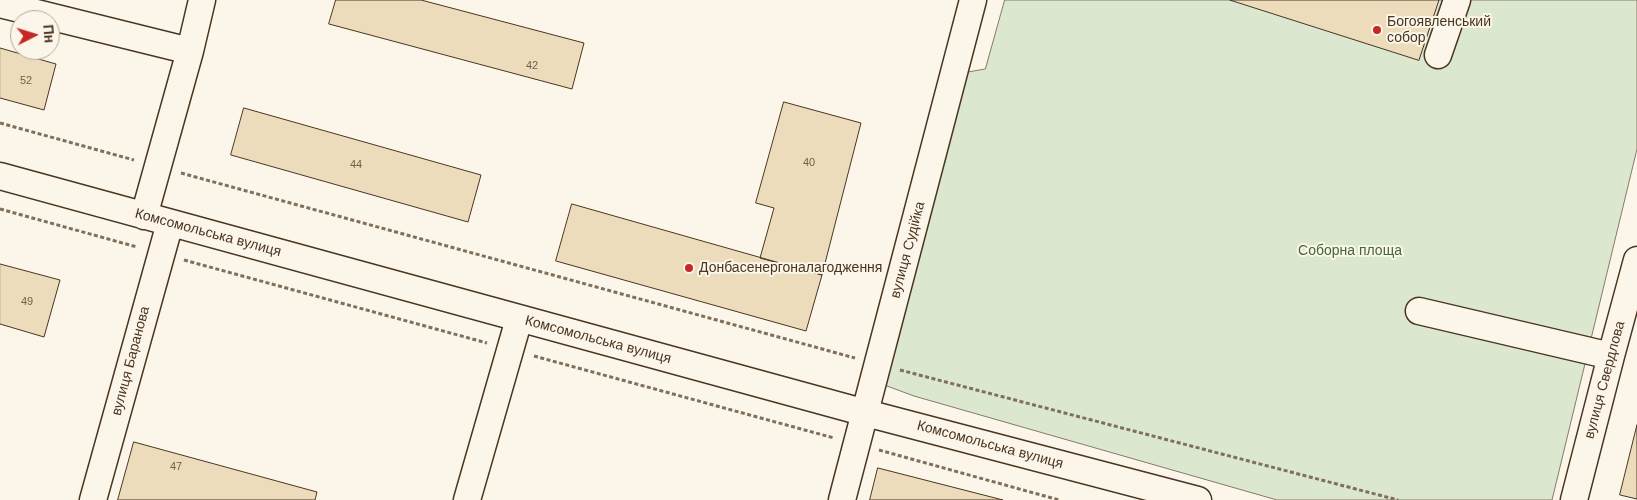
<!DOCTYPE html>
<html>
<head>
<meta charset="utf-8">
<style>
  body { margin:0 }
  #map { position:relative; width:1637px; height:500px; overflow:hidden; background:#fbf6e9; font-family:Arial,sans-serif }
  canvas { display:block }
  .north { position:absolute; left:10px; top:10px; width:50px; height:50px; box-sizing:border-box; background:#fbf6e9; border:1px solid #b4a999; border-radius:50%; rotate:85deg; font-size:14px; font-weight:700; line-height:20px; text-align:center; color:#4a3520 }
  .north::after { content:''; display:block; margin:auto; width:18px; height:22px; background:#c62828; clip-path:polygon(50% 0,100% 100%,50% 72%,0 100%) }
</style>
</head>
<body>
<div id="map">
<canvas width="1637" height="500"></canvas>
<div class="north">Пн</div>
</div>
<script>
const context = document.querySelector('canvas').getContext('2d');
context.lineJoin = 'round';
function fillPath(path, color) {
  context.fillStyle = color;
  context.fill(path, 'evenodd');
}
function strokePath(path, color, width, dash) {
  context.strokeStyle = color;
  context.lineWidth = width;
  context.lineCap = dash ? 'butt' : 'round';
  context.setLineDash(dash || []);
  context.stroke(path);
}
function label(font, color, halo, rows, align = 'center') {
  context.font = font + ' Arial,sans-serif';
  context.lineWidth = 4;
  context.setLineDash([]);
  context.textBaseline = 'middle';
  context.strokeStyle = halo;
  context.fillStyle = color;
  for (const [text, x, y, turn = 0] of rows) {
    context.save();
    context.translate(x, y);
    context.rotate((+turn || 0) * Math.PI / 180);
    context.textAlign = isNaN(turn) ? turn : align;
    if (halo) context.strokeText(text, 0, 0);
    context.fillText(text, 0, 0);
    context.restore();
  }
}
const green = new Path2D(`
  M1005,0H1637V149L1552,500H1277L914,396L887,386L881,376L880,346L968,72L985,69Z`);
const building = new Path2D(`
  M336,0H421L584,43L572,89L329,24Z
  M1230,0H1439L1419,60Z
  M0,48L56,64L44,110L0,98Z
  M784,102L861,123L822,275L760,258L774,208L756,203Z
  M244,108L481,175L468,222L231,155Z
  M572,204L822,275L806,331L556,261Z
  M0,264L60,280L44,337L0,324Z
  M1637,425V499L1620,495Z
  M134,442L317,492L315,500H118Z
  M878,468L1003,500H870Z`);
const path = new Path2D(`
  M0,123L134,160
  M181,173L855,358
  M0,209L137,247
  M184,260L487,343
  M534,356L834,438
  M900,370L1398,500
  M879,450L1059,500`);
const minor = new Path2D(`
  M0,4L190,51L202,0
  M1438,55L1457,0
  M0,176L866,413L1198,500
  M144,216L190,51
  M1419,311L1611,356
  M93,500L170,223
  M467,500L519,319
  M842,500L973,0
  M1574,500L1611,356L1637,260`);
const markers = [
  [1377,30,5,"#c62828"],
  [689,268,5,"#c62828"]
];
const numberNames = [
  ["42",532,66],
  ["52",26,81],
  ["40",809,163],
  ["44",356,165],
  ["49",27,302],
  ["47",176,467]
];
const poiNames = [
  ["Богоявленський",1387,22],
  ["собор",1387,38],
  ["Донбасенергоналагодження",699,268]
];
const streetNames = [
  ["Комсомольська вулиця",208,233,15],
  ["вулиця Судійка",908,250,-75],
  ["Комсомольська вулиця",598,340,15],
  ["вулиця Баранова",131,361,-75],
  ["вулиця Свердлова",1605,380,-75],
  ["Комсомольська вулиця",990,445,15]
];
const parkNames = [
  ["Соборна площа",1350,251]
];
fillPath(green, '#dce7d0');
strokePath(green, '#887966', 1);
fillPath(building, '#ecdcbc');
strokePath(building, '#4a3520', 1);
strokePath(minor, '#4a3520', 29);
strokePath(path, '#7f6f5c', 3, [4, 2.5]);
strokePath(minor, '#fbf6e9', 26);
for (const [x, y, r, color] of markers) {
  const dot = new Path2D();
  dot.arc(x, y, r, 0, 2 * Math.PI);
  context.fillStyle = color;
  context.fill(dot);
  strokePath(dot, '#fbf6e9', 2);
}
label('11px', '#725f47', null, numberNames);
label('14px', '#4a3520', '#fbf6e9', poiNames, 'left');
label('14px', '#4a3520', '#fbf6e9', streetNames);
label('14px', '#436837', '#fbf6e9', parkNames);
</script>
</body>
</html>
